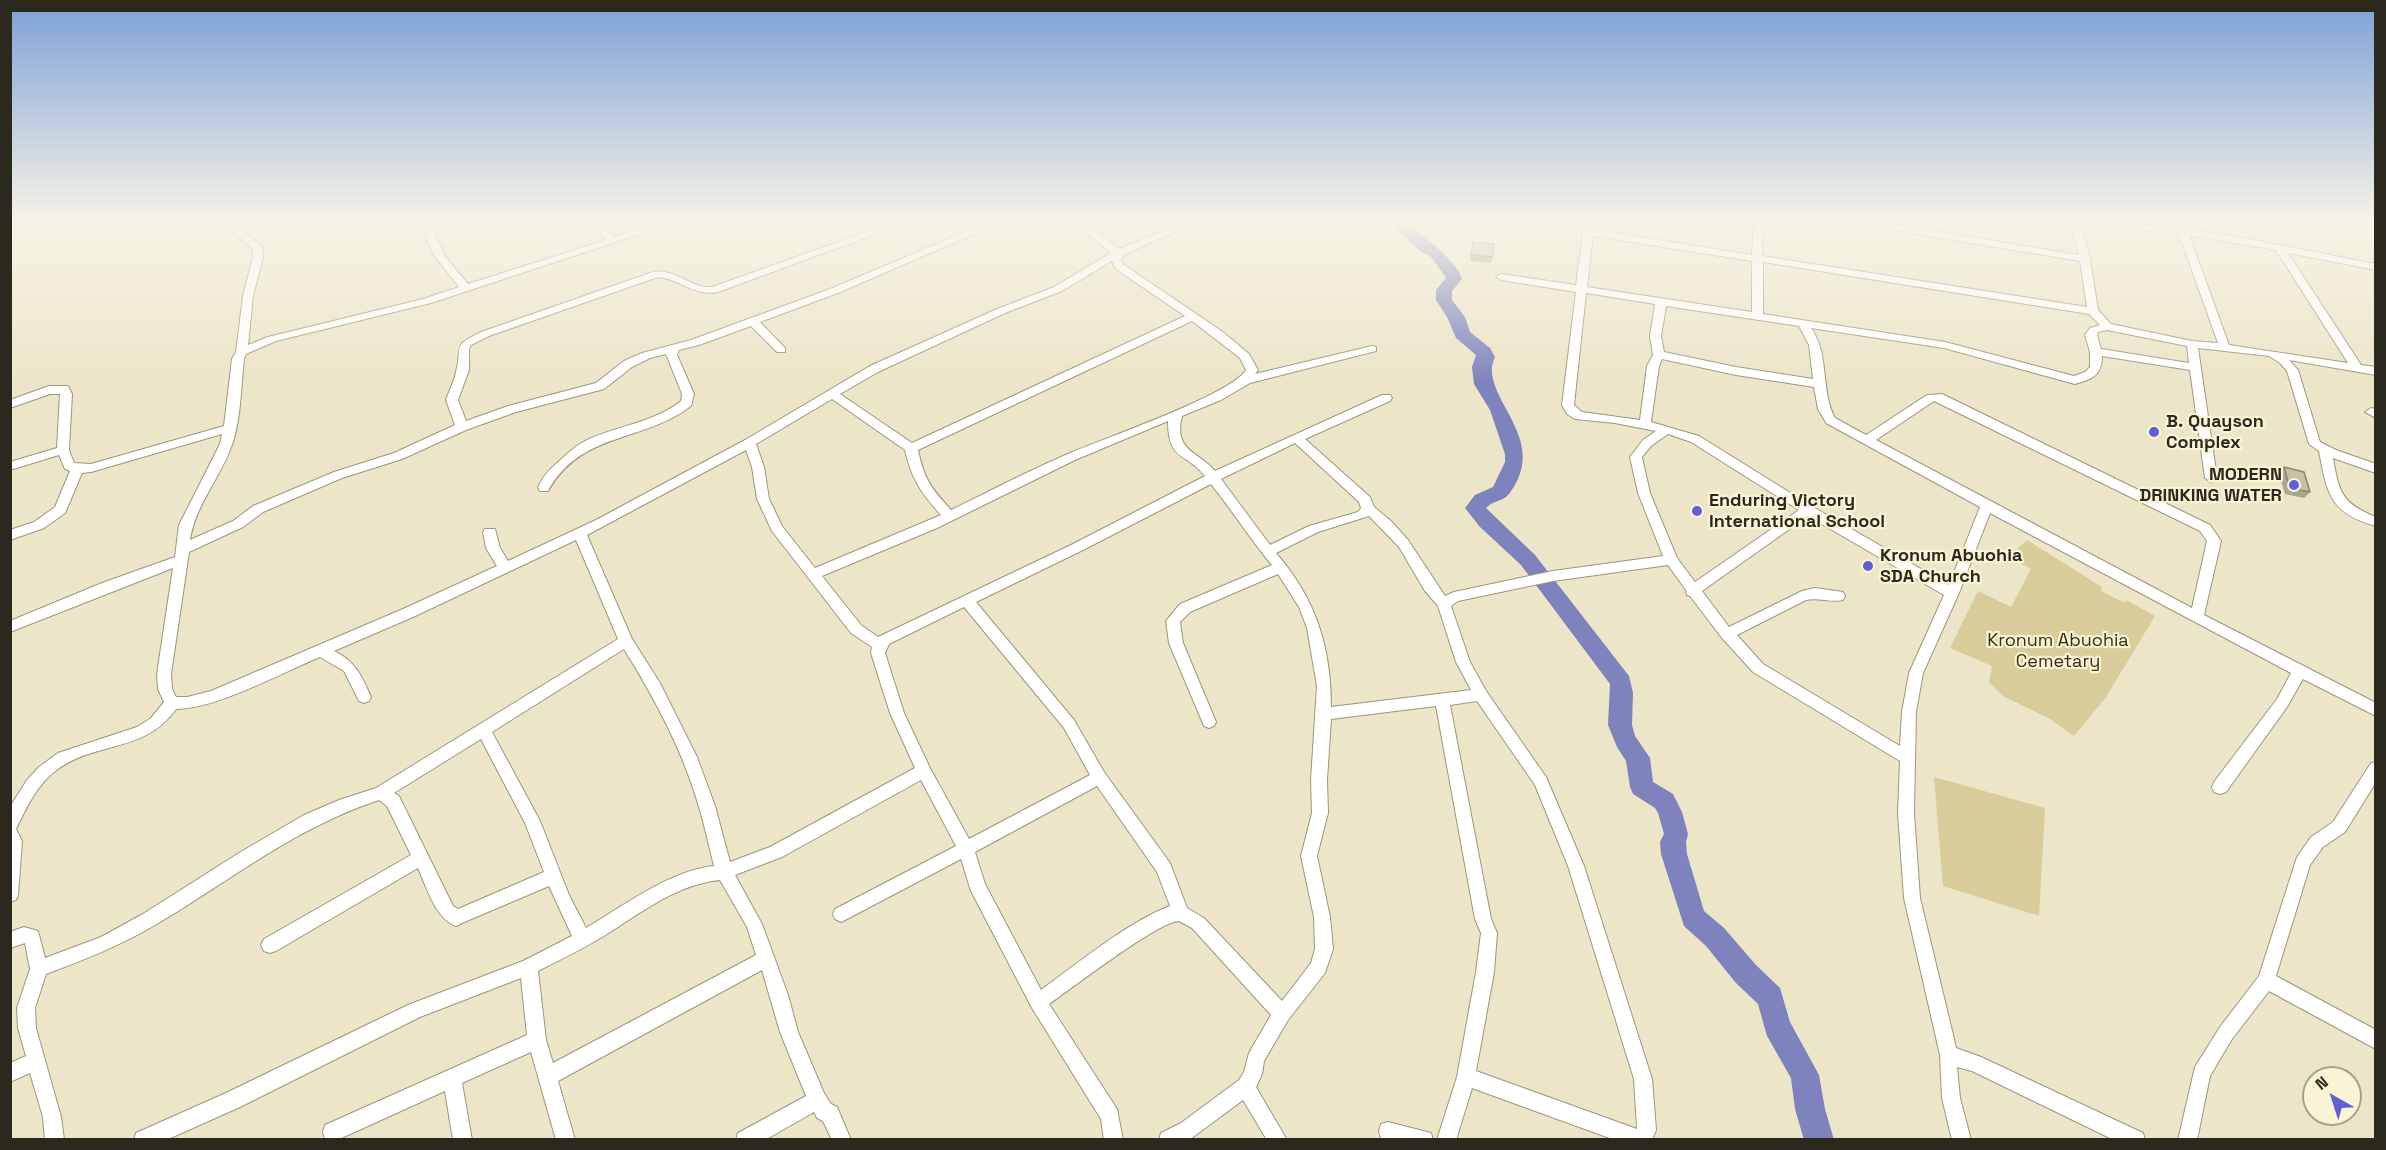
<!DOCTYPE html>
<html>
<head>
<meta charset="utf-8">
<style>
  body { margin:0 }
  #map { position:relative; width:2386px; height:1150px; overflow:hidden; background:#ece5c8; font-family:"Space Grotesk",sans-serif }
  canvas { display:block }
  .frame { position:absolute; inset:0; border:12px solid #2b291e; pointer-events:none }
  .north { position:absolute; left:2302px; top:1066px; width:60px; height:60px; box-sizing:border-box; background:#faf3d5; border:2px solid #a7a28c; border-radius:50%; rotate:321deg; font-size:16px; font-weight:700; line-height:24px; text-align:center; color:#2b291e }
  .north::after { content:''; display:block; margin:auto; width:21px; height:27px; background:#615fd7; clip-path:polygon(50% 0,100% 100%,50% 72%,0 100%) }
</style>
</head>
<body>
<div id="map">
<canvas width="2386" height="1150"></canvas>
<div class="frame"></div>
<div class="north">N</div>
</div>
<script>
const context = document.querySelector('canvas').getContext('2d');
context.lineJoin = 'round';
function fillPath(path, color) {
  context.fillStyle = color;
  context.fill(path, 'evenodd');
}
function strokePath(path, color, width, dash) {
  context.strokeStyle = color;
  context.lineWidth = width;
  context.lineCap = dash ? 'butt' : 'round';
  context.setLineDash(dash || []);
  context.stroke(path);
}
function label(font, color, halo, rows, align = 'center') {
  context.font = font + ' "Space Grotesk",sans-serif';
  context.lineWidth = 4.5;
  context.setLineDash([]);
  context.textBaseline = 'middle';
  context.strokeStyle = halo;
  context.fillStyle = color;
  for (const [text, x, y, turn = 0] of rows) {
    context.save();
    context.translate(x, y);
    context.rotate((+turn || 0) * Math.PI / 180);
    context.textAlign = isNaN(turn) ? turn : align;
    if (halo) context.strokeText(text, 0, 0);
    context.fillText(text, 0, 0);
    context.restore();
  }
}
const green = new Path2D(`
  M2027,540L2102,587L2101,591L2125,603L2126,600L2155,616L2106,697L2074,736L2050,719L2003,696L1989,682L1992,666L1950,648L1978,591L2011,607L2031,569L2009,557Z
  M1934,777L2045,808L2039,916L1943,886Z`);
const river = new Path2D(`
  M1389,221H1406C1420,234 1459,262 1462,279L1452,291V300L1465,317L1470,332L1490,348L1495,357C1476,396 1553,437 1509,494C1504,501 1492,501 1486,508L1535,555L1629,676L1633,693L1632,725L1635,736L1650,758L1653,782L1673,794L1682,812L1688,834L1686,842L1687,854L1704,911L1724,928L1756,965L1780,988L1790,1022L1819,1075L1825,1109L1834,1140H1804L1795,1109L1791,1078L1767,1036L1758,1004L1736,983L1706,946L1684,926L1661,854L1660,842L1664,834L1658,813L1655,808L1633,794L1630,787L1626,761L1617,747L1608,725L1610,684L1521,565L1480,527L1465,508L1475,495L1493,487L1505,462V454L1490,410L1474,384L1472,367L1476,355L1456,338L1447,317L1436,300V290L1446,278L1445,276L1431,257L1420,251Z`);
const street = new Path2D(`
  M10,221H24L10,226Z
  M220,221H231L262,247L263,257L253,296L248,345L268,337L423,299L459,287L434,255L419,221H429L444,255L468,284L606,240L590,221H600L614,237L664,221H679L431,303L276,341L246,354L244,359C241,386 241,416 233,442C222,476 195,505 190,540L233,521L253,506L334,472L394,453L455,425L446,400C449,391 454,382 456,372C464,345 449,348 481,332L653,272C676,268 691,289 712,287L897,221H911L718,292C695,297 680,279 658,277L489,336L471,345L469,349V370L458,400L466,421L508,406L596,383L624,361L642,353L691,340L830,289L991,221H1004L838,293L760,322L785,348V352H777L751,326L699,345L679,350L677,355L694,394L691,406C643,443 581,431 548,491H540L538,488C542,477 549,470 557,463C567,454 575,446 587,440C619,425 653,423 681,401L682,394L666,354L650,358L632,367L604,389L516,412L466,430L402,459L342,478L263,512L243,527L189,552L171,674L172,689L176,697H187L211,691L403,609L497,566L486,548L483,532L485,529H495L500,548L508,561L596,520L745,440L870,366L997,309L1054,287L1111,253L1073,221H1084L1119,249L1187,221H1200L1123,255L1121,260L1124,265L1223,332L1249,354L1258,370L1255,374L1372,346L1376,347V351L1250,383L1221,400L1182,416C1173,451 1198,451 1215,471L1382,395H1390L1392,398L1390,401L1305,439L1370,497L1374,507L1391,521L1408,540L1445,596L1454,592L1553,571L1663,556L1638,493L1630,457L1643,440L1656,431L1615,423L1575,419L1567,414L1562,405L1576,292L1501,280L1496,277L1501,274L1576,285L1583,232L1575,221H1585L1591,229L1752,255L1754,221H1764L1762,256L2087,307L2080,261L1857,224L1852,221H1874L2079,255L2070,221C2174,221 2274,244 2376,264V270L2288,253L2361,365L2376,367V375L2289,360L2298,370L2320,442L2336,450L2376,464V473L2333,458C2339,492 2341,503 2376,517V526C2330,513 2327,494 2319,451L2309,444L2287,371L2280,363L2269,356L2198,348L2217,478L2211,482L2205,478L2190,370L2102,356C2102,376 2092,379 2075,384L1944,348L1811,328C1830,354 1820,390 1835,418L1866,435L1927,395L1942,394L2210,525L2221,541L2204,615L2376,703V716L2303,679L2287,707L2226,792L2220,794L2214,792L2212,787L2214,782L2277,699L2291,673L1990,513L1959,593L1923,673L1916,712L1914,813L1920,898L1954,1039L1956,1048L1981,1057L2143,1133L2145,1140H2114L1972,1071L1957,1067L1960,1098L1971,1140H1952L1942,1098L1940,1055L1904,898L1898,813L1900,761L1753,672L1722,638L1690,596L1687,595L1686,590L1668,565L1553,581L1458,601L1451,606L1470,662L1486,691L1546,777L1584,866L1652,1079L1656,1130L1652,1140H1615L1472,1088L1456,1140H1437L1457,1077L1476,972L1481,933L1475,919L1436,706L1331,719L1327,780L1328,813L1317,856L1330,917L1333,949L1325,973L1288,1020L1264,1061L1262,1074L1256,1087L1287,1140H1267L1243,1100L1189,1140H1159L1161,1133L1181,1123L1239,1080L1244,1072L1249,1053L1271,1015L1192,928L1179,921C1159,921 1071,989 1049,1004L1117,1109L1123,1140H1104L1101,1119L1032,1008L971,891L961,859L847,919L841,922L835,919L833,914L835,909L956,846L921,780L782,857L735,875L762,924L788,995L798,1032L824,1093L831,1104L837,1107L851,1140H832L823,1121L817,1118L814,1112L765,1140H736L738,1133L806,1096L780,1032L762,970L558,1081L575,1140H556L531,1052L462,1083L472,1140H453L445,1091L337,1140L325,1139L323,1132L325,1125L527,1035L521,978L420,1017L240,1107L166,1140H134L136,1133L226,1093L408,1005L523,961L572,936L549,886L462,923L456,926C435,918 427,888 418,868L276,951L270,953L264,951L261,945L264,939L411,855L387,806L379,800C294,828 230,881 155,925C120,946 83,960 46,974L35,1008L36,1028L61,1117L64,1140H45L43,1117L30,1073L10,1082V1063L26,1056L18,1028L17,1008L30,969L25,943L10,948V932L24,927L38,931L45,958L101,937L143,914L239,853L304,815L339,800L376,788L618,639L576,540L413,617L334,651C355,661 362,676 371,697L369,701L364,703L359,701L344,671L320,657C281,673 216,709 176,709C145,753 97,741 58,769C37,784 27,807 16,829L22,841L18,895L16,900L10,902V807L27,780L39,767L58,753L137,727L151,718L164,702L158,689L157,674L173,568L10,632V621L102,583L175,557L179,525L220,444L222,434L91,472L82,473L65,513L44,528L10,540V530L34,522L55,507L70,471L65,469L59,455L10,470V462L57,448L60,394H50L10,408V400L49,386H68L72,394L69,450L74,463L91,464L224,426L232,359L236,352L243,296L253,257L252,248ZM2081,223L2179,234L2218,343L2192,341L2111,324L2098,310L2090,259ZM2189,235L2276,250L2348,363L2229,345ZM1593,236L1752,261V312L1587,287ZM1112,261L1116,269L1185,316L912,443L840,394L878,372L1005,313L1062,291ZM1763,262L2089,314L2100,325L2090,328L2085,335L2090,352V367L2085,372L2074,376L1945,342L1763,314ZM1586,293L1655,304L1650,336L1653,355L1647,366L1640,420L1582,412L1574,405ZM1666,306L1799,326L1809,345L1813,379L1736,367L1664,352L1661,336ZM1192,321L1240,358L1246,370C1231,395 1102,439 1068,454C1028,471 990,491 951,510C931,488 924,479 918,450ZM2107,330L2187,346L2189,363L2101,349L2097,335L2098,332ZM1662,359L1736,375L1814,387L1818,409L1826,423L1980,507L1949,585L1813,507L1699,436L1651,422L1659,366ZM832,399L905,450C912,480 921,493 941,515L815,568L782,526L769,499L764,467L756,444ZM1934,401L2200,531L2207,541L2192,608L1876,440ZM1168,421C1168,462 1186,452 1205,476L1073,544L878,637L861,625L822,576L937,528L1075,460ZM1668,434L1691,442L1799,510L1695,582L1677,558L1650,493L1642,457L1651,446ZM1295,443L1359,502L1361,508L1358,512L1309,526L1270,545L1221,479ZM746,450L752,467L757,499L772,531L851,633L872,647L871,653L890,713L915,768L770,847L730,862L715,806L697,757L660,683L632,639L587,535ZM1211,484C1232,510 1250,539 1272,565L1180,604L1166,621L1169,643L1204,726L1209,728L1214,726L1216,722L1183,643L1180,622L1190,612L1278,574L1299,607L1307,628L1317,686L1311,780L1312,813L1301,856L1314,917L1315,949L1311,963L1282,1001L1204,918L1187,908L1170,863L1104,772L1074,720L976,602L1083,550ZM1369,516L1399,547L1425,591L1438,606L1456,662L1471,690L1331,707C1331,647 1316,599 1276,553L1318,532ZM1808,516L1944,595L1909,673L1902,712L1900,746L1763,664L1737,635L1806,600C1818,597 1831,603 1843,600L1845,596L1843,592L1815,588L1802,591L1729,627L1702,591ZM964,607L1064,728L1090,775L969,839L930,768L904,713L885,653L889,644ZM624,649C655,699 683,751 699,807C705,827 709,846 714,866C671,870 623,906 586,928L569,895L540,821L492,732ZM1477,701L1535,785L1568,866L1634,1079L1637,1129L1476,1071L1494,972L1497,933L1491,919L1450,705ZM481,739L525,823L544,872L458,909L453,906L399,796L394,793ZM1097,786L1157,872L1170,906C1128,922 1078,963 1041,990L985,884L975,852ZM720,880L747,927L756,955L553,1063L546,1040L538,971C560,960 582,949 604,936C639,914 677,884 720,880Z
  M2371,408L2376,409V418L2365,412Z
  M2376,762V782L2345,832L2323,847L2310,865L2276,976L2376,1030V1049L2269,991L2232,1039L2210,1076L2197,1140H2178L2195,1067L2220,1027L2259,976L2297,857L2311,837L2333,822L2371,763Z
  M1388,1122L1431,1133L1433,1140H1386L1381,1138L1379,1131L1381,1124Z`);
const wall = new Path2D(`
  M1473,242L1494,244L1491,263L1470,261Z
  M2284,467L2310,492L2304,498L2285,494L2279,474Z`);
const building = new Path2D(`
  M1473,242L1494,244L1492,257L1471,255Z
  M2284,467L2304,472L2310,492L2290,488Z`);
const markers = [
  [2154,432,6,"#615fd7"],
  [2294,485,6,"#615fd7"],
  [1697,511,6,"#615fd7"],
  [1868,566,6,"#615fd7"]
];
const poiNames = [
  ["B. Quayson",2166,422],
  ["Complex",2166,443],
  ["MODERN",2282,475,"right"],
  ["DRINKING WATER",2282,496,"right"],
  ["Enduring Victory",1709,501],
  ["International School",1709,522],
  ["Kronum Abuohia",1880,556],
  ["SDA Church",1880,577]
];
const parkNames = [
  ["Kronum Abuohia",2058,641],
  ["Cemetary",2058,662]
];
fillPath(green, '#d8cc9a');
fillPath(river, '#7e83be');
strokePath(street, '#9c967b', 2);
fillPath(street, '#fff');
fillPath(wall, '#aba58d');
fillPath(building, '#c7c0a4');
strokePath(building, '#8b8673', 1.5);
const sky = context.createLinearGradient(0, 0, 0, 382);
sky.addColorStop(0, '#7da0d7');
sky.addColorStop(0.58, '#f6f3e6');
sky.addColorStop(1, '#f6f3e600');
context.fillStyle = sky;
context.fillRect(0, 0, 2386, 382);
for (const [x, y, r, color] of markers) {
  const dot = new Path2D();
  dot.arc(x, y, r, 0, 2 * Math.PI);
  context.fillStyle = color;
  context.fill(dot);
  strokePath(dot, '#faf3d5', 2);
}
label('bold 18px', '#2b291e', '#faf3d5', poiNames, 'left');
label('18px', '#342d0e', '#faf3d5', parkNames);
</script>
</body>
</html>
